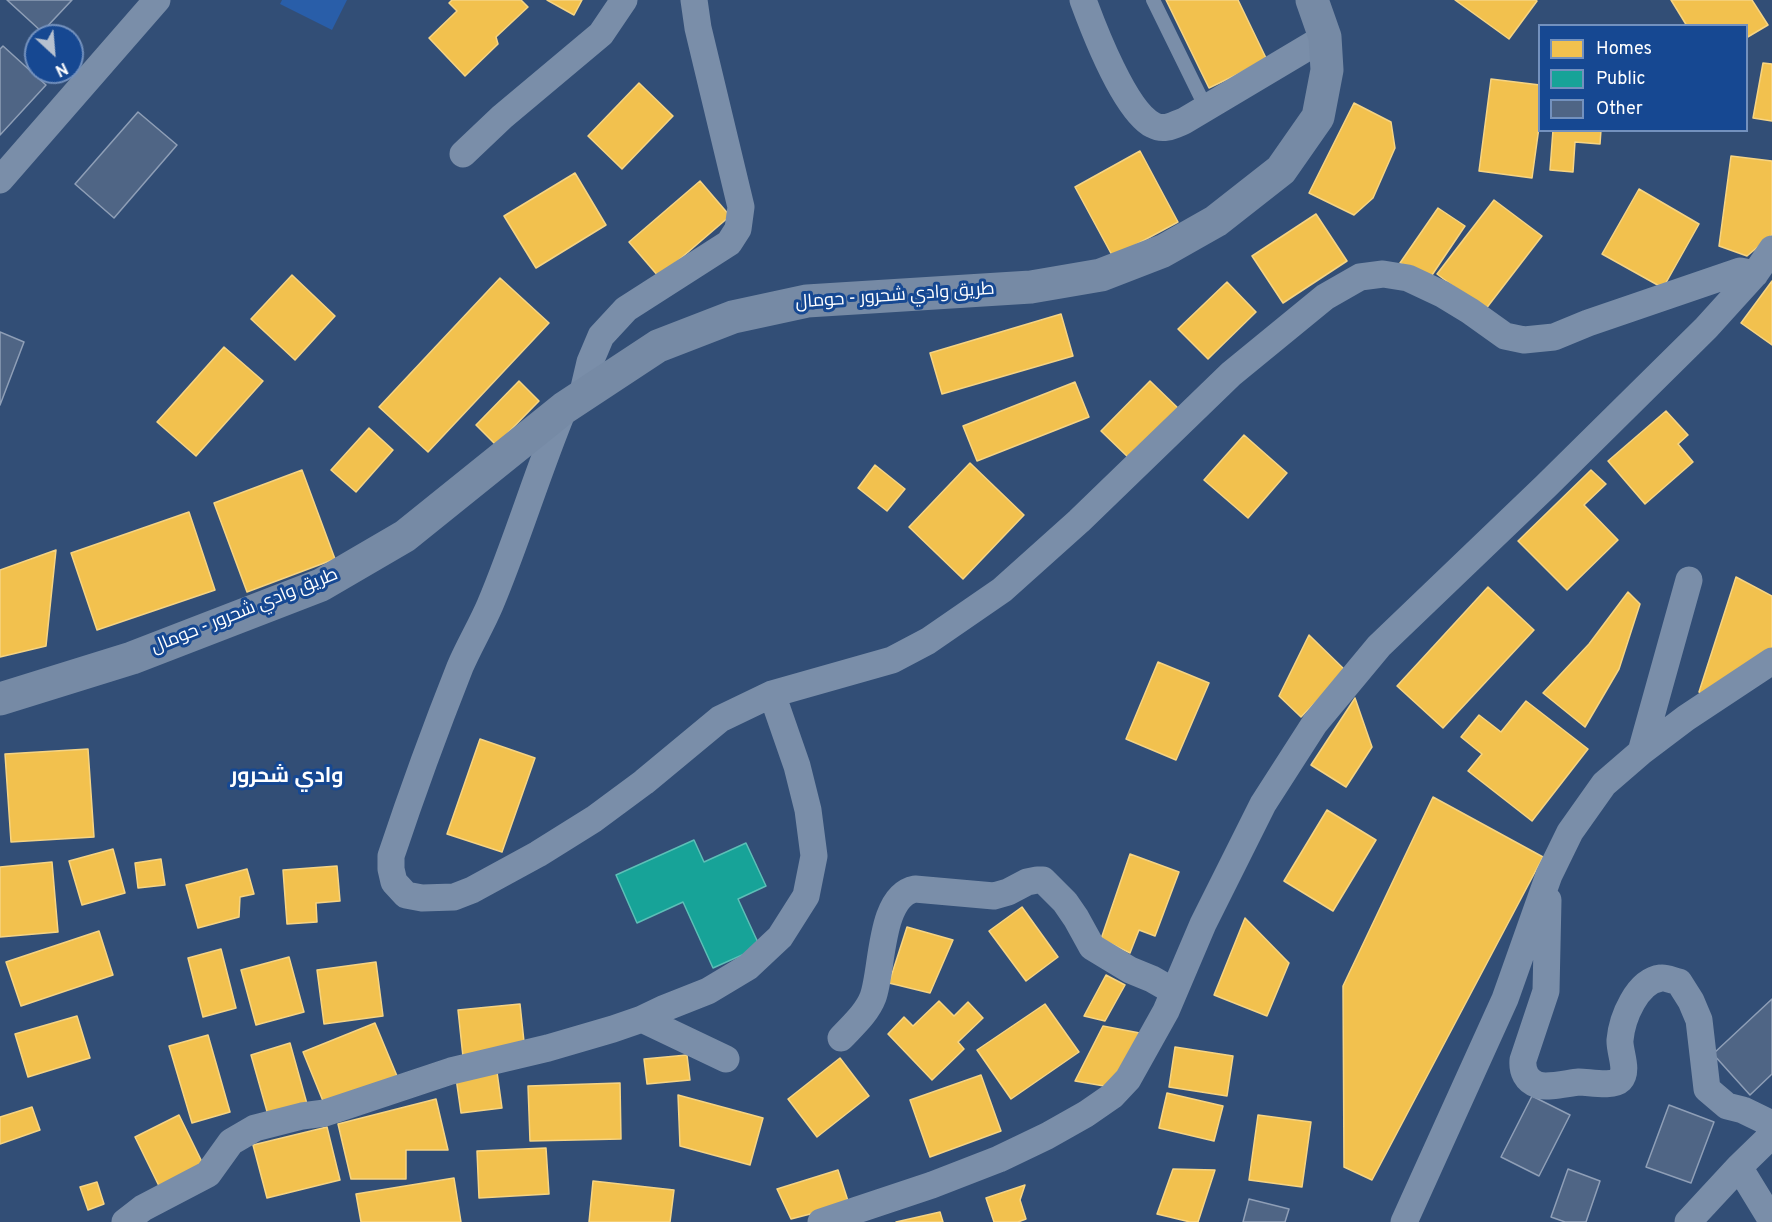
<!DOCTYPE html>
<html>
<head>
<meta charset="utf-8">
<style>
  body { margin:0 }
  #map { position:relative; width:1772px; height:1222px; overflow:hidden; background:#324e76; font-family:Overpass,sans-serif }
  canvas { display:block }
  .legend { position:absolute; left:1538px; top:24px; width:210px; height:108px; box-sizing:border-box; background:#164892; border:2px solid #7391be; margin:0; padding:8px 10px; list-style:none; font-size:18px; color:#fff }
  .legend li { display:flex; align-items:center; gap:12px; height:30px }
  .legend b { width:30px; border:2px solid #7391be }
  .north { position:absolute; left:24px; top:24px; width:60px; height:60px; box-sizing:border-box; background:#164892; border:2px solid #7391be; border-radius:50%; rotate:154deg; font-size:16px; font-weight:700; line-height:24px; text-align:center; color:#fff }
  .north::after { content:''; display:block; margin:auto; width:21px; height:27px; background:#b7c1cf; clip-path:polygon(50% 0,100% 100%,50% 72%,0 100%) }
</style>
</head>
<body>
<div id="map">
<canvas width="1772" height="1222"></canvas>
<ul class="legend">
<li><b style="height:16px;background:#f2c14e"></b>Homes</li>
<li><b style="height:16px;background:#17a398"></b>Public</li>
<li><b style="height:16px;background:#4f6585"></b>Other</li>
</ul>
<div class="north">N</div>
</div>
<script>
const context = document.querySelector('canvas').getContext('2d');
context.lineJoin = 'round';
function fillPath(path, color) {
  context.fillStyle = color;
  context.fill(path, 'evenodd');
}
function strokePath(path, color, width, dash) {
  context.strokeStyle = color;
  context.lineWidth = width;
  context.lineCap = dash ? 'butt' : 'round';
  context.setLineDash(dash || []);
  context.stroke(path);
}
function label(font, color, halo, rows, align = 'center') {
  context.font = font + ' Overpass,Cairo,sans-serif';
  context.lineWidth = 6;
  context.setLineDash([]);
  context.textBaseline = 'middle';
  context.strokeStyle = halo;
  context.fillStyle = color;
  for (const [text, x, y, turn = 0] of rows) {
    context.save();
    context.translate(x, y);
    context.rotate((+turn || 0) * Math.PI / 180);
    context.textAlign = isNaN(turn) ? turn : align;
    if (halo) context.strokeText(text, 0, 0);
    context.fillText(text, 0, 0);
    context.restore();
  }
}
const green = new Path2D(`
  M282,0H347L332,30L280,4Z`);
const homes = new Path2D(`
  M452,0H521L528,7L496,37L498,44L465,76L429,38L457,11L449,3Z
  M547,0H582L574,15Z
  M1166,0H1238L1267,60L1209,88Z
  M1455,0H1536L1537,1L1509,39Z
  M1671,0H1752L1768,25L1746,38V26H1687Z
  M1763,63L1772,64V121L1753,118Z
  M1491,79L1540,85V120L1532,178L1479,171Z
  M639,83L673,116L622,169L588,136Z
  M1354,103L1391,122L1395,148L1373,198L1354,215L1309,193Z
  M1553,130H1601L1600,144L1575,142L1573,172L1550,170Z
  M1140,151L1178,222L1113,257L1075,187Z
  M1731,156L1772,161V235L1747,256L1719,246Z
  M575,173L606,225L536,268L504,216Z
  M700,181L730,216L659,277L629,242Z
  M1639,189L1699,224L1663,288L1602,254Z
  M1494,200L1542,236L1485,310L1437,274Z
  M1438,208L1465,226L1428,281L1400,263Z
  M1316,214L1347,261L1283,303L1252,256Z
  M292,275L335,316L295,360L251,319Z
  M500,278L549,323L428,452L379,407Z
  M1772,281V345L1741,323Z
  M1227,282L1256,312L1208,359L1178,329Z
  M1061,314L1073,356L942,394L930,353Z
  M224,347L263,381L196,456L157,422Z
  M519,381L539,401L496,445L476,425Z
  M1150,381L1180,410L1131,460L1101,431Z
  M1075,382L1089,417L977,461L963,426Z
  M1666,411L1688,435L1678,444L1693,462L1645,504L1608,461Z
  M369,428L393,450L356,492L331,470Z
  M1244,435L1287,473L1248,518L1204,480Z
  M970,463L1024,515L963,579L909,527Z
  M875,465L905,489L887,511L858,488Z
  M302,470L335,559L247,592L214,503Z
  M1591,470L1606,484L1584,505L1618,540L1567,590L1518,541Z
  M189,512L215,590L97,630L71,553Z
  M56,550L46,646L0,657V570Z
  M1736,577L1772,596V650L1708,697L1699,692Z
  M1488,587L1534,630L1443,728L1397,686Z
  M1628,592L1640,604L1619,669L1585,727L1543,693L1589,644Z
  M1309,635L1346,671L1301,717L1279,696Z
  M1158,662L1209,683L1176,760L1126,739Z
  M1355,698L1372,747L1346,787L1311,765Z
  M1526,701L1588,749L1532,821L1468,771L1482,754L1461,737L1479,715L1501,732Z
  M480,739L535,758L502,852L447,834Z
  M88,749L94,837L11,842L5,754Z
  M1433,797L1543,857L1372,1180L1344,1167L1343,986Z
  M1327,810L1376,840L1333,911L1284,881Z
  M113,849L125,893L82,905L69,861Z
  M1130,854L1179,872L1155,936L1139,930L1130,953L1101,939Z
  M161,859L165,885L138,888L135,863Z
  M52,862L58,932L0,937V867Z
  M337,866L340,901L316,903L317,922L287,924L283,870Z
  M247,869L254,894L240,897L239,917L198,928L186,885Z
  M1022,907L1058,957L1026,981L989,931Z
  M1245,918L1289,963L1267,1016L1214,995Z
  M907,927L953,940L930,993L889,983Z
  M99,931L113,975L21,1006L6,962Z
  M221,949L236,1008L203,1017L188,958Z
  M289,957L304,1012L256,1025L241,970Z
  M376,962L383,1016L324,1024L317,970Z
  M1106,975L1125,985L1105,1021L1084,1016Z
  M939,1001L954,1016L968,1002L983,1018L958,1042L964,1049L932,1080L888,1034L904,1017L913,1026Z
  M520,1004L525,1051L463,1057L458,1010Z
  M1045,1004L1079,1052L1011,1099L977,1050Z
  M77,1016L90,1058L28,1077L15,1034Z
  M375,1023L397,1076L325,1106L303,1052Z
  M1103,1026L1145,1034L1110,1087L1075,1081Z
  M208,1035L230,1112L192,1123L169,1046Z
  M290,1043L307,1104L268,1115L251,1055Z
  M1175,1047L1233,1056L1227,1096L1169,1087Z
  M687,1055L690,1080L647,1084L644,1059Z
  M840,1058L869,1096L817,1137L788,1099Z
  M497,1072L502,1108L461,1113L456,1078Z
  M981,1075L1001,1131L930,1157L910,1100Z
  M620,1083L621,1139L530,1141L528,1086Z
  M1167,1093L1223,1106L1214,1141L1159,1128Z
  M678,1095L763,1118L750,1165L680,1146Z
  M436,1099L448,1150H406V1179H351L338,1124Z
  M32,1107L40,1130L0,1144V1117Z
  M179,1115L203,1164L159,1186L135,1137Z
  M1258,1115L1311,1122L1302,1187L1249,1180Z
  M327,1127L340,1180L267,1198L253,1145Z
  M546,1148L549,1194L479,1198L477,1151Z
  M1173,1169L1215,1170L1198,1222H1190L1157,1214Z
  M838,1170L849,1204L791,1219L777,1189Z
  M454,1178L461,1222H361L356,1194Z
  M593,1181L674,1190L670,1222H589Z
  M97,1182L104,1204L88,1210L80,1187Z
  M1025,1185L1020,1200L1026,1219L1018,1222H994L986,1198Z
  M940,1212L943,1222H896Z`);
const public = new Path2D(`
  M694,840L704,862L746,843L766,886L738,899L760,947L713,968L683,902L637,923L616,875Z`);
const building = new Path2D(`
  M7,0H72L42,32Z
  M3,46L46,85L0,135V49Z
  M138,112L177,145L114,218L75,184Z
  M0,332L24,342L0,405Z
  M1772,999V1074L1750,1095L1713,1054Z
  M1532,1096L1570,1115L1539,1176L1501,1157Z
  M1669,1105L1714,1122L1691,1183L1646,1167Z
  M1568,1169L1600,1181L1586,1222H1565L1551,1217Z
  M1249,1199L1289,1209L1285,1222H1243Z`);
const service = new Path2D(`
  M1153,0L1206,108`);
const minor = new Path2D(`
  M1083,0C1094,30 1125,111 1153,125C1164,131 1174,125 1184,121L1325,37
  M463,154L502,117L601,34L624,0
  M0,180L157,0
  M582,396L590,362L601,336L626,309L729,243L738,229L741,207L698,28L694,0
  M564,408C537,473 517,541 490,605C481,626 469,646 460,667C435,730 412,793 391,856V869L394,882L406,895L422,898L454,897L472,890L538,854L594,819L644,782L720,719L772,694L892,660L928,641L1002,590L1079,521L1231,374L1325,297L1360,277L1383,274L1408,278L1442,294L1470,311L1505,336L1524,340L1554,337L1588,323L1740,271L1755,274
  M1641,752L1689,580
  M1548,900L1546,991L1523,1060C1522,1071 1526,1081 1538,1085C1548,1088 1568,1083 1579,1082C1589,1082 1613,1087 1620,1080C1629,1070 1619,1051 1620,1040C1622,1018 1637,981 1661,978C1666,977 1673,981 1679,982L1691,1001L1699,1020L1707,1089L1727,1106L1743,1110L1772,1124
  M642,1019L726,1059
  M841,1038C852,1026 867,1013 873,997C883,970 879,896 915,889L994,896L1008,892L1027,882L1037,880H1043L1065,902L1076,918L1092,947L1130,970L1152,979L1173,991
  M1739,1167L1772,1221
  M125,1222L143,1208L208,1174L231,1142L255,1128L302,1116L325,1113L451,1071L548,1048L613,1029L642,1019L665,1008L708,991L748,967L780,937L806,896L814,856L808,810L797,766L772,694
  M821,1222L932,1185L999,1159L1047,1136L1086,1114L1112,1096L1128,1079L1166,1011L1203,924L1263,804L1315,723L1379,646L1546,486L1706,328L1755,274L1772,249
  M1404,1222L1505,999L1549,875L1570,832L1604,784L1641,752L1686,718L1772,661
  M1688,1222L1739,1167L1772,1135`);
const secondary = new Path2D(`
  M0,699L132,658L321,585L405,536L564,408L658,346L733,317L807,301L1031,287L1101,275L1163,251L1216,221L1281,170L1318,117L1327,70L1325,37L1312,0`);
const streetNames = [
  ["طريق وادي شحرور - حومال",895,297,-4],
  ["طريق وادي شحرور - حومال",245,612,-22]
];
const quarterNames = [
  ["وادي شحرور",287,778]
];
fillPath(green, '#295ea9');
fillPath(homes, '#f2c14e');
strokePath(homes, '#f6d483', 1.5);
fillPath(public, '#17a398');
strokePath(public, '#5dbfb7', 1.5);
fillPath(building, '#4f6585');
strokePath(building, '#8f9fb7', 1.5);
strokePath(service, '#7a8ea9', 14);
strokePath(minor, '#7a8ea9', 27);
strokePath(secondary, '#768aa5', 33);
label('18px', '#fff', '#164892', streetNames);
label('bold 21px', '#fff', '#164892', quarterNames);
</script>
</body>
</html>
